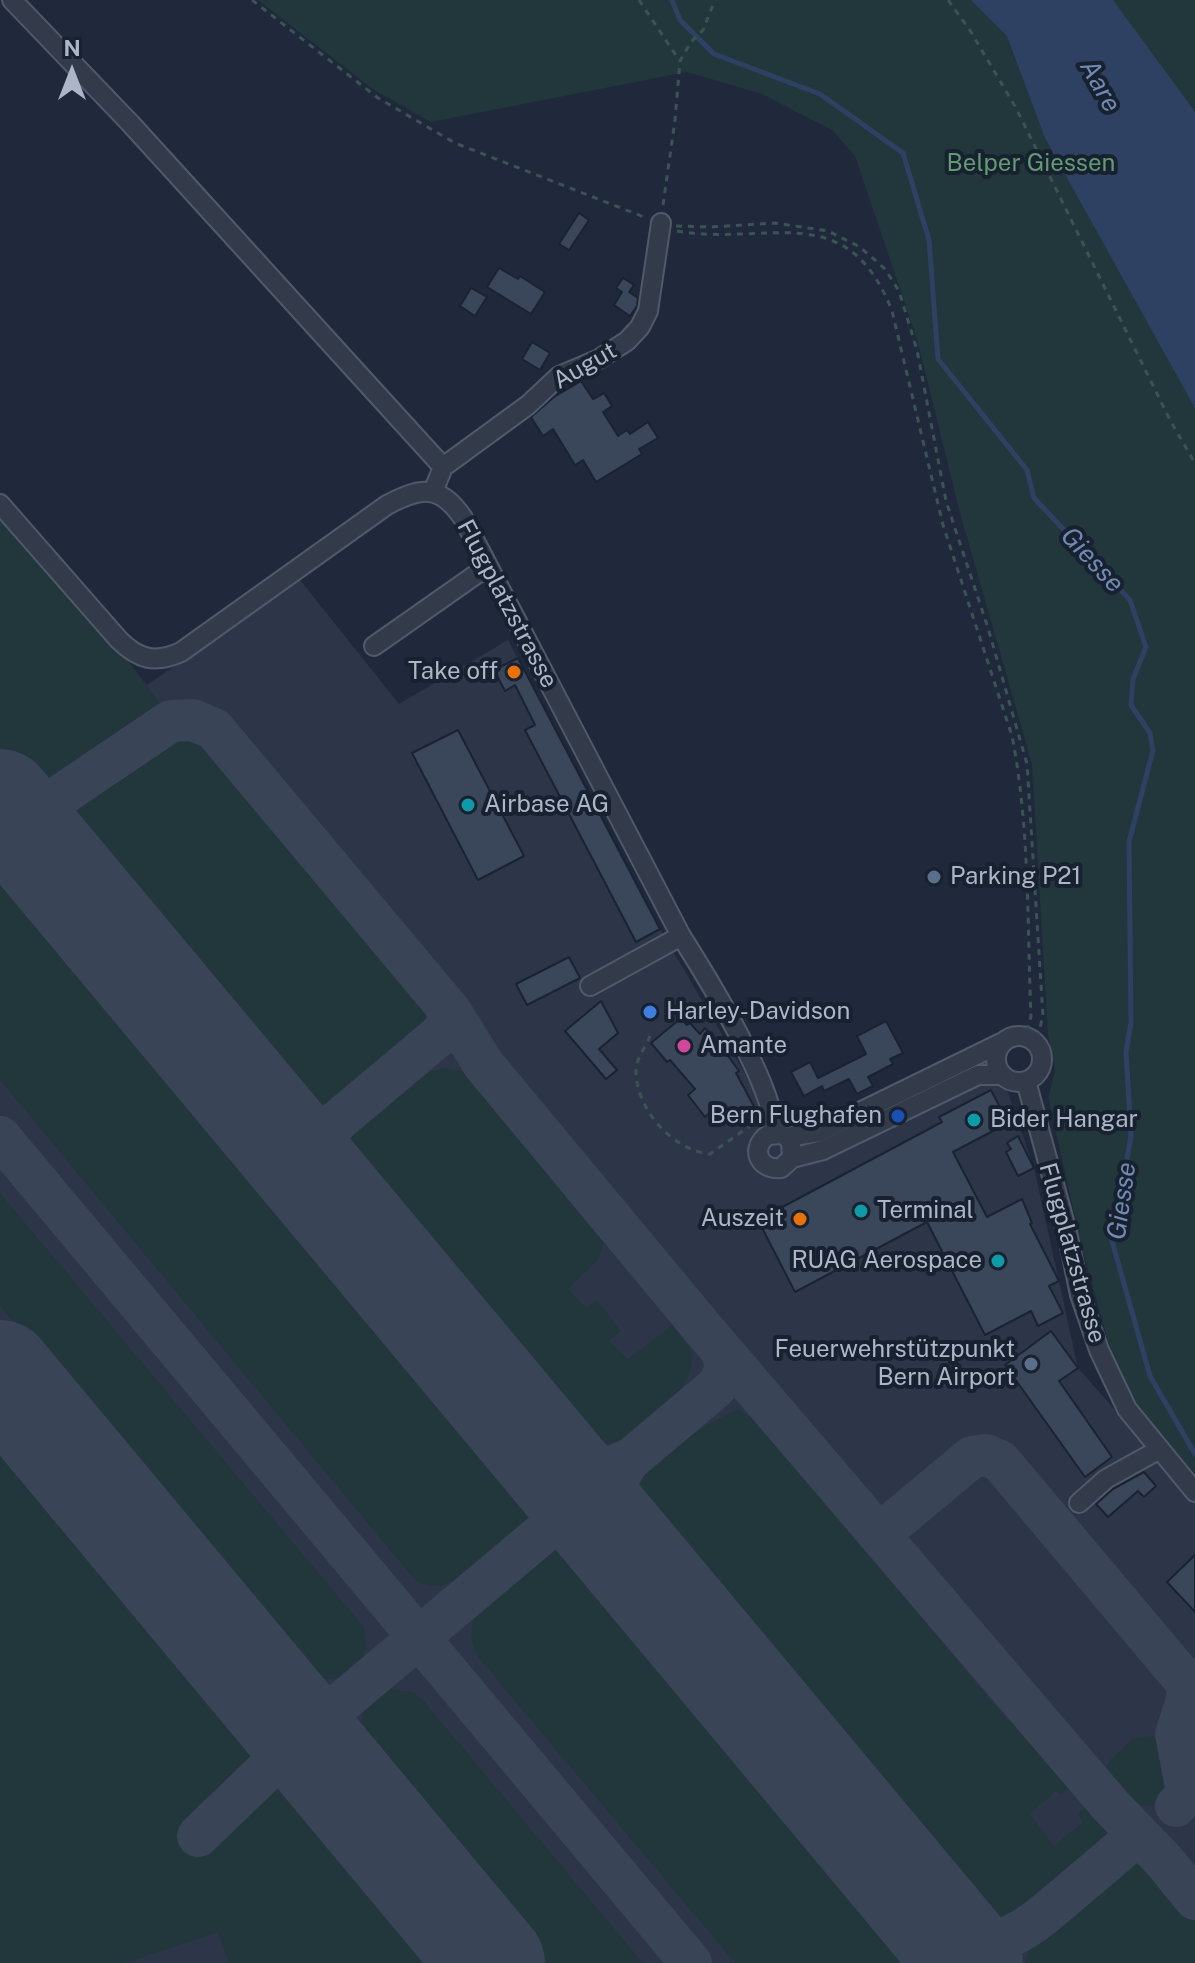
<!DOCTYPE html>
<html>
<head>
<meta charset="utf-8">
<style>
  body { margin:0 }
  #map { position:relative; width:1195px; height:1963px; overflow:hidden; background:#1f293b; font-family:"Public Sans",sans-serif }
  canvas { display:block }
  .north { position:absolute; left:32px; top:32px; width:80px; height:80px; -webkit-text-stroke:6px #182130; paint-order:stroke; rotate:0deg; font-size:22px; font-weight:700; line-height:32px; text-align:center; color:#adb6c8 }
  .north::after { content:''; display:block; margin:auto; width:28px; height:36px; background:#adb6c8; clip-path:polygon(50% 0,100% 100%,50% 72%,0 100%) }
</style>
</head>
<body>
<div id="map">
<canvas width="1195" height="1963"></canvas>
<div class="north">N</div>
</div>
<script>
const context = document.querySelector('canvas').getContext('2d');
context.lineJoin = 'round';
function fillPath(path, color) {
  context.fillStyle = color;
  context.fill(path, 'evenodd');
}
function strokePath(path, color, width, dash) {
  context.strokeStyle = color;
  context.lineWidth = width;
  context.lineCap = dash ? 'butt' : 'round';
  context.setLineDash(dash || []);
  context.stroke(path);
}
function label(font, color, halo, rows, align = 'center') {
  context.font = font + ' "Public Sans",sans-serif';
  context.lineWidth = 8;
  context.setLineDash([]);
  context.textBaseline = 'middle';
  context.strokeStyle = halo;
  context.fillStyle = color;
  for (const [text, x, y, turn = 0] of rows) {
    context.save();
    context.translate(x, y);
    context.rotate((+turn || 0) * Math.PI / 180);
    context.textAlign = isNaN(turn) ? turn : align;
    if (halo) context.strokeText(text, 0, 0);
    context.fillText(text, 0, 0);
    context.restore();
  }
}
const airport = new Path2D(`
  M0,517L147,685L300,580L399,704L508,640L660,929L770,1116L792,1158L860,1139L1002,1075L1034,1168L1078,1368L1195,1501V1963H0Z`);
const green = new Path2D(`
  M258,0H1195V1476L1178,1461L1137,1408L1108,1341L1083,1252L1048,1098L1055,1070L1048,1034L1032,764L960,513L917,339L855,156L832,130L762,94L687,72L431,122L374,90Z
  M0,513L131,665L163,707L51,784C28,789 13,762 0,747Z
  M187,731L207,737L270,808L424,994C428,1005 427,1019 420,1029C400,1046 347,1098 325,1103C309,1107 296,1098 285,1088L78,838C75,829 72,818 76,808C85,788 165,736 187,731Z
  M8,871L542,1508C522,1525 464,1580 443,1585C432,1588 424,1585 414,1579L0,1080V877Z
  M444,1068L463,1072L471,1079L564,1190L565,1197L604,1243L597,1261L568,1289L586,1308L597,1300L621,1331L609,1341L628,1359L673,1325L691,1350L692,1358L690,1372L682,1388L618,1442L591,1445L573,1431L350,1163L347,1149L357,1128L425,1073Z
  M0,1193L363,1626C373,1653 355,1680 325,1679C316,1679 309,1674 302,1669L0,1306Z
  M738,1410L756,1420L1008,1721L1026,1725L1073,1781L1072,1787L1061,1794L1056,1791L1030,1814L1054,1846L1083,1822L1078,1814L1090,1802L1110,1824V1834L1103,1850L1018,1923L995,1926L984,1921L976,1913L642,1512C637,1502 636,1491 641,1481C651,1461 716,1416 738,1410Z
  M0,1418L455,1963H229L218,1932L124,1963H0Z
  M569,1541L922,1963H735L478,1657C470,1639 468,1626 479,1610L553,1550Z
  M391,1689L412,1692L422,1699L643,1963H548L371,1753C354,1726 359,1700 391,1689Z
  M1153,1736L1168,1758L1166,1793L1154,1805L1144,1806L1123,1801L1115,1794L1105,1771L1110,1760L1133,1739Z
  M1132,1864L1149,1866L1157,1872L1195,1917V1963H1026L1029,1945L1042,1931L1116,1869Z`);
const water = new Path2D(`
  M971,0H1113L1195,112V408L1045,138L1007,36Z`);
const stream = new Path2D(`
  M672,0L680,20L714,54L820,94L903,153L929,240L938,359L1027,470L1034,498L1130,600L1146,647L1133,679L1131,705L1150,733L1153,750L1129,842L1131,1022L1126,1052L1131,1136L1112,1241L1150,1376L1195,1454`);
const taxiway = new Path2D(`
  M0,796L22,807L48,804L171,721L193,720L214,729L451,1012L484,1065L705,1331L1111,1806L1165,1862L1195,1899
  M57,799C36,823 42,849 61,871
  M0,849L56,800
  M265,1118C292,1138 304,1141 334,1124L442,1033C450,1023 451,1015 444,1004
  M0,1137L691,1963
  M332,1199C317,1175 309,1144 334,1124
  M539,1447C567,1468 595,1478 628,1460
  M885,1542L888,1527L972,1457L986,1455L1000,1461L1186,1682L1188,1697L1176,1734L1186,1787L1185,1796L1176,1806
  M629,1555C607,1519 605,1493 631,1458
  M198,1836L303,1735L714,1389C726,1377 728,1364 720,1349
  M934,1919C989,1963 1020,1935 1065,1897C1086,1879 1107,1862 1127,1844L1131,1836L1125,1820`);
const runway = new Path2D(`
  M0,802L970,1963
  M0,1373L492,1963`);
const building = new Path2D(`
  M579,213L589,220L569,250L559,244Z
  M499,268L518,279L520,276L545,292L531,314L487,287Z
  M623,278L634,285L629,292L638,298L637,306L630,316L614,305L622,292L616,288Z
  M471,288L487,297L475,316L460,306Z
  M532,342L550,353L540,370L522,359Z
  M581,381L593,399L604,393L612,406L603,412L618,436L627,430L630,434L648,422L658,438L639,449L642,454L596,482L583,460L575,465L553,429L543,436L531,417L554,397Z
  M518,658L660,929L636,942L525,730L535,725L515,685L505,691L494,670Z
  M458,730L524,856L478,880L412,753Z
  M569,957L580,978L527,1005L516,984Z
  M601,1001L618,1033L599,1049L617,1070L606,1079L565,1031Z
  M681,1018L687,1025L690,1023L700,1034L705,1028L723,1049L739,1071L736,1073L757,1112L736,1123L720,1104L705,1117L688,1095L695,1089L670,1060L667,1062L651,1043Z
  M886,1021L903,1053L890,1059L893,1064L868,1077L873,1086L857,1094L849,1079L824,1091L822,1086L804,1096L791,1072L810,1062L818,1078L866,1054L857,1036Z
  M991,1090L1008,1123L953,1152L987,1217L1022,1199L1032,1223L1030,1224L1059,1281L1049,1286L1063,1313L1038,1326L1031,1311L985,1335L927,1222L795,1292L758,1220L942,1122L939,1117Z
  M1018,1136L1034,1168L1018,1176L1006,1152L1011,1149L1007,1143Z
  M1051,1331L1078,1368L1059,1381L1112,1457L1085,1477L1005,1365Z
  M1144,1472L1156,1486L1144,1497L1138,1491L1108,1517L1096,1504L1113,1489Z
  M1195,1555V1612L1167,1582Z`);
const path = new Path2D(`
  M252,0L378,98L455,143L644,217
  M639,0L679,60
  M948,0L971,32L1016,108L1171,422L1195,463
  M663,205L675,120L680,61L691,42L703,30L715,0
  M676,226L712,227L775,223L828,231L860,247L885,269L899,291L917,350L946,501L988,628L1027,764L1043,1016L1036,1043
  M677,231C766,247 847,195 892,311L943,525L1012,736C1030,827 1027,924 1031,1016L1026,1037
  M650,1036C646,1046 636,1059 636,1071C636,1109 672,1150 710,1154L750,1126`);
const minor = new Path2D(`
  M12,0L130,123L443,467L433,492
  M443,467L528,405L559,376L599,359L627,341L640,327L648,311L661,223
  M0,504L119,640C138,659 155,664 181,652L387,505C421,487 440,484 463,518L681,936C707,977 776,1089 774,1133
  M374,646L488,566
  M590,986L681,936
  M996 1059a23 23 0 1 1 46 0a23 23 0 1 1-46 0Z
  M1026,1081L1067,1232L1080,1295L1099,1350L1127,1409L1195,1492
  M787,1137L791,1143L792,1158L781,1168C758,1170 750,1148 768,1135L781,1134L787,1137L819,1132L1001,1043
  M792,1158L823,1150L978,1075H1002
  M1079,1503L1106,1479L1160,1449`);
const markers = [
  [514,672,8,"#e8710a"],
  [468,805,8,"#0f9aa8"],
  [934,877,8,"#5c6f8a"],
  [650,1012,8,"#3f7fe0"],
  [684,1046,8,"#d1479c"],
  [898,1116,8,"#1a4fb4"],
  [974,1120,8,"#0f9aa8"],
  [861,1211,8,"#0f9aa8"],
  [800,1219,8,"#e8710a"],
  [998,1261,8,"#0f9aa8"],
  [1031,1364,8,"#5c6f8a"]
];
const parkNames = [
  ["Belper Giessen",1031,164]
];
const streetNames = [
  ["Augut",585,366,-30],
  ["Flugplatzstrasse",507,604,62],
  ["Flugplatzstrasse",1072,1253,74]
];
const poiNames = [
  ["Take off",498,672,"right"],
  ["Airbase AG",484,805],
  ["Parking P21",950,877],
  ["Harley-Davidson",666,1012],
  ["Amante",700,1046],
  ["Bern Flughafen",882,1116,"right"],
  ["Bider Hangar",990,1120],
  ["Terminal",877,1211],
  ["Auszeit",784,1219,"right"],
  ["RUAG Aerospace",982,1261,"right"],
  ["Feuerwehrstützpunkt",1015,1350,"right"],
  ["Bern Airport",1015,1378,"right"]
];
const waterNames = [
  ["Aare",1100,86,61],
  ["Giesse",1092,560,47],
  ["Giesse",1122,1201,-82]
];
fillPath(airport, '#2d3648');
fillPath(green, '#21373c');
fillPath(water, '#2f4162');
strokePath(stream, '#2f4162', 5);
strokePath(taxiway, '#3a4457', 42);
strokePath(runway, '#3a4457', 106);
fillPath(building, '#3a475b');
strokePath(building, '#1a2332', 2);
strokePath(minor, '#505969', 22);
strokePath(path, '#3c5356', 3, [6, 6]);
strokePath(minor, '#333b4b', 18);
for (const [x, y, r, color] of markers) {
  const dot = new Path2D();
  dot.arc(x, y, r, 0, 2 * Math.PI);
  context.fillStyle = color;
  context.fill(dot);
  strokePath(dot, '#182130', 3);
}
label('24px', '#629a72', '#182130', parkNames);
label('24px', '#adb6c8', '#182130', streetNames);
label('24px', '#adb6c8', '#182130', poiNames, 'left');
label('italic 26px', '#728ab2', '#182130', waterNames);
</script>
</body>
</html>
